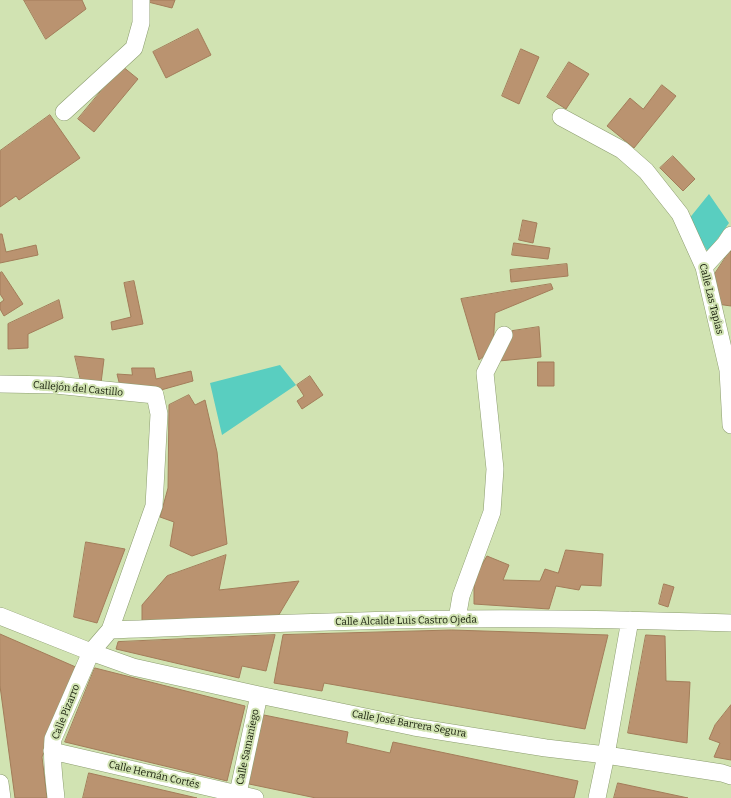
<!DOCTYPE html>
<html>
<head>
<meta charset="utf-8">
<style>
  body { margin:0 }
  canvas { display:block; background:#d1e3b2 }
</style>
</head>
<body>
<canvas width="731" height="798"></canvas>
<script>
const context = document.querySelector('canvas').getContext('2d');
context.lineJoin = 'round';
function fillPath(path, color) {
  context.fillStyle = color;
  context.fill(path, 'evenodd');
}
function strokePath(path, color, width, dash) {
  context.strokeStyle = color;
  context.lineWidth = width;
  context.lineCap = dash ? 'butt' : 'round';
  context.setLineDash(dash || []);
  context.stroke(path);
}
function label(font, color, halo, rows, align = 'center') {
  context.font = font + ' Bitter,serif';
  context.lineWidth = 4;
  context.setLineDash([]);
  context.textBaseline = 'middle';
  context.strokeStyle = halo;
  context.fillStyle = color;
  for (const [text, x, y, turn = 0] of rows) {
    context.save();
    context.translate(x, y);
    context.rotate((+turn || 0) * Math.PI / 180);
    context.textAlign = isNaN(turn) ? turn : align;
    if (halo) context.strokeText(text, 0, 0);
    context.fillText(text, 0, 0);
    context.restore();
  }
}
const water = new Path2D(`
  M709,194L729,223L708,252L688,220Z
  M280,365L296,385L222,435L210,383Z`);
const building = new Path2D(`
  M24,0H82L86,9L46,39Z
  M148,0H175L172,8L148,2Z
  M198,29L211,55L166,78L153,52Z
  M521,49L539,57L519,104L502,96Z
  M569,62L589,74L566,109L547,97Z
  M122,66L138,79L94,132L78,119Z
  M662,85L676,96L634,148L607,126L630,98L643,109Z
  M50,115L80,158L19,200L16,196L0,207V151Z
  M673,156L695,179L683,191L660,168Z
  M523,220L537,223L533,243L519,240Z
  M0,234H2L6,252L36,245L38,255L0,263Z
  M514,243L550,248L548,259L512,255Z
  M730,251L731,252V306L717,304L714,275Z
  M567,264L568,276L511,282L510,270Z
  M2,272L23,304L4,316L0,309V303L4,300L0,294V273Z
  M134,281L143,324L112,330L111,322L131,317L124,283Z
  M551,284L553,289L495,313L493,349L479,360L461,299Z
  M59,300L63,318L28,334V348L8,349V324Z
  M539,327L541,357L499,361L512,331Z
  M75,356L104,359L101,383L81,381Z
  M538,362H554V386H538Z
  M132,368H154L156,379L191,371L193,381L161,390L120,386L117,374L132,375Z
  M310,376L323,395L302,409L297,401L304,396L297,385Z
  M189,395L195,405L205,400L217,452L227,544L192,556L170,546L174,522L160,517L168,488L169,405Z
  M86,542L125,549L97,623L74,617Z
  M566,550L603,554L601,586L581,585L579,590L556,586L549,609L474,604V578L487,556L509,565L503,580L540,581L545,569L558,573Z
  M226,555L219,590L299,581L277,618L142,621V605L167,576Z
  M664,584L674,587L668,607L659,604Z
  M452,630L608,635L585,729L324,683L322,691L274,683L283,635Z
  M0,634L78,668L42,757L47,798H15L0,686Z
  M275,635L266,671L242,666L239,678L116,649L118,642Z
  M646,635L665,636L666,681L690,682L687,743L628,733Z
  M95,668L245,706L227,781L65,742Z
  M731,705V760L714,757L720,743L709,739L715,725Z
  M264,715L348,732L346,743L390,753L393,742L578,781L574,798H316L249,784Z
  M89,773L197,798H83Z
  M618,783L688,798H614Z`);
const minor = new Path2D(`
  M64,112L134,48L141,23V0
  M561,117L622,150L646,171L680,214L704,267L728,370L731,425
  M704,267L725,244L731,235
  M0,384L55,385L155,395L159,414L154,506L110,630
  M0,616L91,652L133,667L259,695L414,727L546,748L606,755L722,773L731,776
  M457,619L461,596L492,512L495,469L485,373L504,335
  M52,751L255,798
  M0,783L2,798
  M56,798C54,778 51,759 53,739L91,652L110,630C225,626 341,620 456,619C548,618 640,620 731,623
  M237,798L259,695
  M597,798L606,755L630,620`);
const streetNames = [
  ["Calle Las Tapias",711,299,76],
  ["Callejón del Castillo",78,389,5],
  ["Calle Alcalde Luis Castro Ojeda",406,621,-1],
  ["Calle Pizarro",66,712,-68],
  ["Calle José Barrera Segura",409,724,10],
  ["Calle Samaniego",248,747,-78],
  ["Calle Hernán Cortés",154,775,13]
];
fillPath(water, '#59cec0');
fillPath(building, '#ba9370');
strokePath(building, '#a37d5a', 1);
strokePath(minor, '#8c9d6f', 18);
strokePath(minor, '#fff', 17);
label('10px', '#141a08', '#d1e3b2', streetNames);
</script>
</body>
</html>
